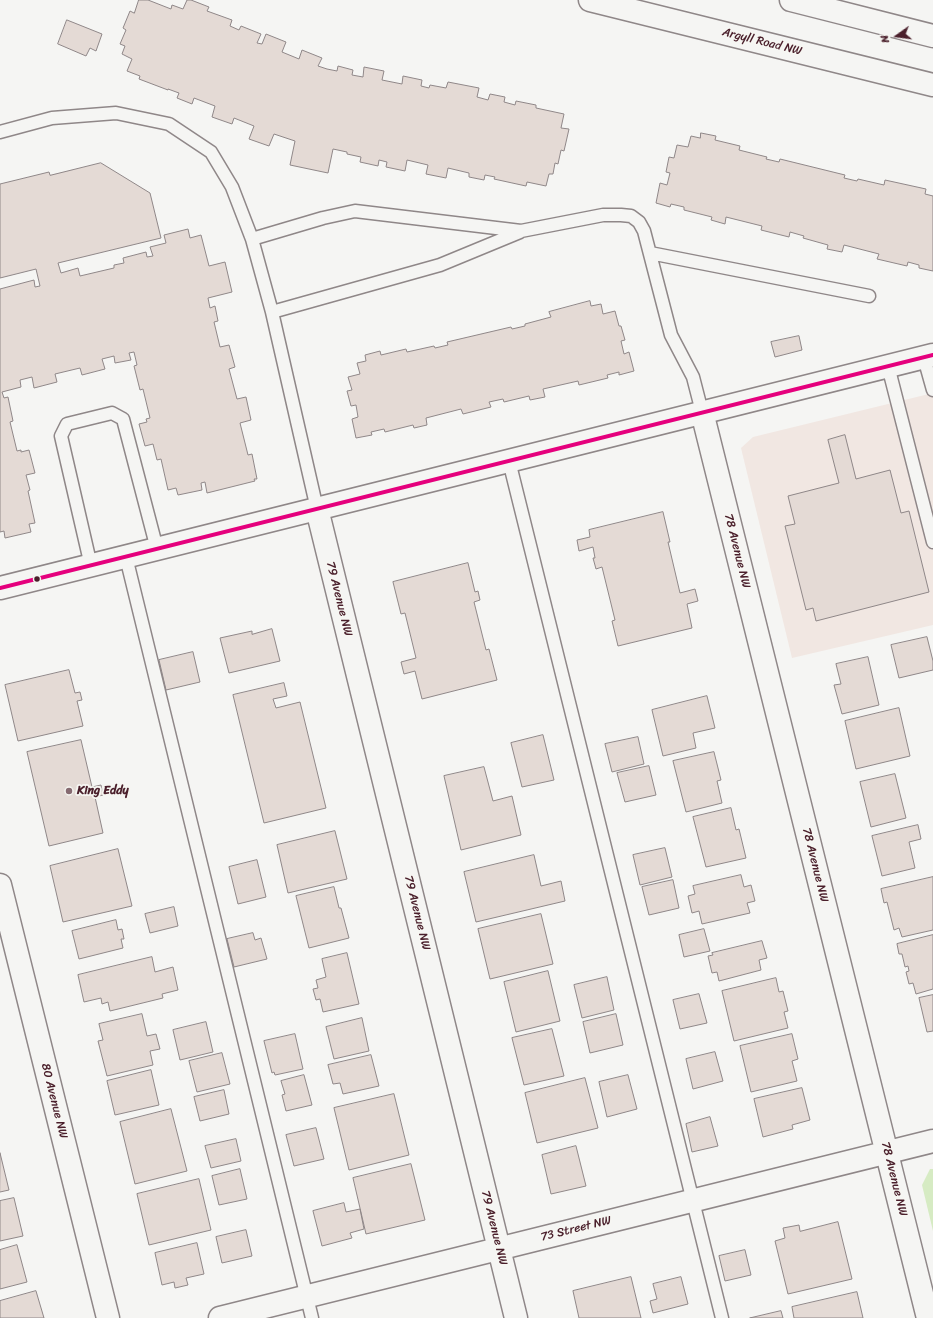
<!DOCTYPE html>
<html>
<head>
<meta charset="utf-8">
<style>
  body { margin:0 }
  #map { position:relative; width:933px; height:1318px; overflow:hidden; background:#f5f5f3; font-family:Sriracha,sans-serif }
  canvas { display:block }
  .north { position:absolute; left:877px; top:16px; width:40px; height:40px; -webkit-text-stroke:3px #f6f6f2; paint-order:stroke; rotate:256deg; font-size:11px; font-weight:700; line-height:16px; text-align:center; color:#4a1f2b }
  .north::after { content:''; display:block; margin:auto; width:14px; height:18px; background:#4a1f2b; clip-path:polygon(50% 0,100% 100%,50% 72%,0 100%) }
</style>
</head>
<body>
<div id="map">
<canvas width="933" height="1318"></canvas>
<div class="north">N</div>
</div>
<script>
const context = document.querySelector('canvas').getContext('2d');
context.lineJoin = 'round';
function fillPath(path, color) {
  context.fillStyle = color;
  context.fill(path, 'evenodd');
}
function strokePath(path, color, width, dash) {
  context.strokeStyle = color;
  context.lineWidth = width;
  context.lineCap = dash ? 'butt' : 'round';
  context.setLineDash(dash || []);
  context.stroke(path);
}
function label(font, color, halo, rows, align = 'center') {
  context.font = font + ' Sriracha,sans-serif';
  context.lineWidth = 3.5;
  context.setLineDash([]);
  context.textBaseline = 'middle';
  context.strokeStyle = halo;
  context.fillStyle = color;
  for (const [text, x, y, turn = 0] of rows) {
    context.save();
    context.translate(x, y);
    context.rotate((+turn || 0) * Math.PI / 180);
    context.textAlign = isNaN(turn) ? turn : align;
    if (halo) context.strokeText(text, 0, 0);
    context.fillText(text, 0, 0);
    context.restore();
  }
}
const built = new Path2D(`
  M933,393V625L792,658L741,448L753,437Z`);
const green = new Path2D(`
  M930,1169H933V1231L922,1185Z`);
const building = new Path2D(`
  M139,0H148L171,9L172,5L183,9L187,0H191L209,7L207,11L232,20L230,26L239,30L241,26L261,34L257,43L262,44L266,34L286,42L282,52L299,59L302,50L322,58L318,66L327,69L337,71L338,66L353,70L352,75L363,77L364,67L384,71L382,80L402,84L403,76L422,80L421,86L429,88L430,85L446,88L448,82L479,88L477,97L488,100L490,94L505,97L504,102L515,105L516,101L536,105V108L564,114L561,128L569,129L564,151L561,150L558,164L555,163L553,174H549L546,186L527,182L526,186L494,179L495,177L485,175L484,180L469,177V173L448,168L446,178L426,174L428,165L407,160L405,171L386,167L387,162L379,160L378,166L360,162L361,157L347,154V152L333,149L328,173L290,165L295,141L274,134L269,146L249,139L254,126L234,118L232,124L212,117L215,106L194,98L192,104L177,98L179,93L168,89V90L139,79L140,76L127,71L132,59L122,54L125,46L120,44L126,30L123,28L130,11L134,13Z
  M67,20L102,34L96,51L90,48L86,56L58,44Z
  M701,133L716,136L715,140L740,146L739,150L767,157L766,159L779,162L780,159L845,175L844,178L857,181L858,179L884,185L885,180L926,189L925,194L933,196V271L919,268V265L908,262L907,266L877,259L879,254L844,245L842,252L827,249L828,245L803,238L804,236L790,232L789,237L761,230L762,226L726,217L725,224L711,220L712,217L684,210V207L671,204L670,207L656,203L660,183L667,185L670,173L666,172L669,157L674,158L677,145L688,147L691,136L700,138Z
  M101,163L150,193L161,238L58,263L61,273L78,268L80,276L114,268V265L124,263L123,258L146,252L147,257L153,256L150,247L166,243L164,235L188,229L190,238L201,235L209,266L225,262L232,292L208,298L210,308L215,306L218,321L214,322L220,347L229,345L235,367L229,369L237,399L246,397L251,420L240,423L248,455L252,454L257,479H254L255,481L207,493L205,482L201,483L202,490L178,495L176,488L168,490L161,459L157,460L153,444L145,446L139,424L147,422L146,419L150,418L143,389L140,390L134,366L137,365L134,352L129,353L131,360L115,363L114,356L102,359L105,369L82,375L80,368L55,374L57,382L34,388L32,377L20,380L21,387L2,392L4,398L8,397L13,421L10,422L17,451L21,450V452L29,450L35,473L26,475L30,490L28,491L35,523L29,524L31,532L5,538L4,531L0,532V289L34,280L35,287L40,286L36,269L0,278V184L49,172L50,175Z
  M590,301L591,306L601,304L603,314L615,311L619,326H621L625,340L621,341L624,354L629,352L634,371L619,375V372L607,375L608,378L579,385L578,381L543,389L545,397L530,400L529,396L504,402L503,399L489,402L491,407L463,414L461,409L426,418L427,425L414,428L413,425L385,432L384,429L371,432L372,435L356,438L352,419L358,417L356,405L351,406L347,391L352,390L348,377L360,374L357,363L366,361L365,355L380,351L381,355L406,349L407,352L434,346L435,348L448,345L447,342L511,327L512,329L525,326V324L551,317L549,312Z
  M799,336L802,350L775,357L771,342Z
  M845,435L856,479L890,470L901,513L909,511L929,592L816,621L813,608L806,610L785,526L795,524L788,496L839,483L828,440Z
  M663,512L670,542H668L680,593L695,589L698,601L687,604L692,628L618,646L612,621L615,620L602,567L596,569L593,558H595L593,547L579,551L577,540L590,537L589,530Z
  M468,563L475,592L478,591L480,600L474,602L486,650L489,649L497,680L422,699L415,671L404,674L401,662L416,658L405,613L401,614L393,582Z
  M272,629L280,661L229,673L220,638L252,631V634Z
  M927,637L933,661V670L899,678L891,645Z
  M193,652L200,682L166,690L159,660Z
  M868,657L879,705L842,714L834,685L841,684L836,664Z
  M69,670L75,693L80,692L82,700L77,701L83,726L18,741L5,685Z
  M284,683L287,696L273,699L276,708L300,702L326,808L264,823L233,695Z
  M707,696L715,728L693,733L696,748L663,756L652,710Z
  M899,708L910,756L856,769L845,721Z
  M543,735L554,780L522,787L511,743Z
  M638,737L644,764L612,772L605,744Z
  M81,740L92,787L101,785L103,795L95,797L103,833L49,846L27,752Z
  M714,752L721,780L717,781L722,803L686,812L673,761Z
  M649,766L656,795L625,802L617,773Z
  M484,767L493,801L512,796L521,835L461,850L444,776Z
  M895,774L906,818L871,827L860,782Z
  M731,808L736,830L739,829L746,858L706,867L693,817Z
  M918,825L921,839L909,842L915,868L882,876L872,836Z
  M335,831L347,879L288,893L277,845Z
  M665,848L672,877L640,885L633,855Z
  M118,849L132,906L63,922L50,866Z
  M534,855L541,886L561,881L565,901L476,922L464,872Z
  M257,860L266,897L238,904L229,867Z
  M741,875L744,887L751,885L755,901L747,903L750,913L702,924L699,911L692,913L688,896L695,894L693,886Z
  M933,877V930L902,937L899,928L894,930L887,902L884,903L881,889Z
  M673,880L679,908L649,915L642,887Z
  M334,887L339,908H341L349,938L309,948L296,896Z
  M174,907L178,926L150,933L145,914Z
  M541,914L553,964L490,979L478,929Z
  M116,920L118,930L122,929L124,939H121L123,948L79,959L72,931Z
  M704,929L710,951L684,957L679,935Z
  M253,933L255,940L261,938L267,959L234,967L227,939Z
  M933,935V989L916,994L913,983L909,984L906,972L909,971L908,966L905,967L902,954H899L897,944Z
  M762,941L767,958L759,960L761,970L719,981L717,972L712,973L708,956L713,955L712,953Z
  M347,953L359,1004L323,1012L320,999L316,1000L313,989L318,988L316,980L326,977L322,959Z
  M152,957L155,972L173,967L178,990L162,994L163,998L110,1011L108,1002L102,1004L101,998L84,1002L78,975Z
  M548,971L560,1021L516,1032L504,982Z
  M607,977L614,1010L582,1018L574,985Z
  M776,978L779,992L783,991L788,1011L784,1012L788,1028L734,1041L722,991Z
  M699,994L707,1023L680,1029L673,1000Z
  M933,995V1031L927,1032L919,998Z
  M142,1014L147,1036L156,1034L160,1049L150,1051L153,1065L107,1076L98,1041L103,1040L99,1024Z
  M616,1014L623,1045L590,1053L583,1022Z
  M362,1018L369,1051L334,1059L326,1027Z
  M206,1022L213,1052L180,1060L173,1030Z
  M552,1029L564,1076L524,1085L512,1038Z
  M295,1034L303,1069L275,1075L274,1072L272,1073L264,1041Z
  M792,1034L798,1059L792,1061L797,1081L751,1092L740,1046Z
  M715,1052L723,1081L693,1089L686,1059Z
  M222,1053L230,1084L197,1092L189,1061Z
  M371,1055L379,1086L343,1094L340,1083L333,1084L328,1065Z
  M151,1070L159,1105L115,1115L107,1081Z
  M304,1075L312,1105L286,1111L282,1095L285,1094L281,1081Z
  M628,1075L637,1109L607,1117L599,1082Z
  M585,1078L598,1128L537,1143L525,1093Z
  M802,1088L810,1120L792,1125L793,1129L763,1137L754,1099Z
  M224,1090L229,1114L200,1121L194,1097Z
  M394,1094L409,1155L349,1170L334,1108Z
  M171,1109L187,1171L135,1184L120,1122Z
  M710,1117L718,1146L692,1152L686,1124Z
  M316,1128L324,1159L294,1166L286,1135Z
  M236,1139L241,1161L211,1168L205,1146Z
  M576,1146L586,1186L551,1194L542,1155Z
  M0,1153L9,1190L0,1192Z
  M411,1164L425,1220L366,1234L353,1178Z
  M240,1169L247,1199L219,1205L212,1176Z
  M199,1179L211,1230L149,1245L137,1194Z
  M14,1198L23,1236L0,1241V1201Z
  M344,1203L346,1212L360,1209L364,1229L350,1233L352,1238L322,1246L313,1211Z
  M838,1222L852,1279L788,1294L775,1241L785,1238L783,1228L799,1225L800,1231Z
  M246,1230L252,1256L222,1263L216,1237Z
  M197,1243L204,1274L186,1278L188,1285L175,1288L174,1282L162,1285L155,1253Z
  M17,1245L27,1282L0,1289V1250Z
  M745,1250L751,1275L725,1281L719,1256Z
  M631,1277L641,1318H579L573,1291Z
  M681,1277L688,1304L653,1313L650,1301L657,1299L653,1284Z
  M36,1291L44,1318H0V1301Z
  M857,1292L863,1318H794L792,1307Z
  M781,1311L783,1318H750Z`);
const lane = new Path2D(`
  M0,132L52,118L116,113L169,124L211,152L232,187L252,239L272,312L317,509
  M252,239L323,218L355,211L521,231L603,215H621L631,216L639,222L644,231L671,335L693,377L702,412
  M650,253L869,296
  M272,312L440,265L520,232
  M924,358L933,390
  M888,366L933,542
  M509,461L722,1318
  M126,557L312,1318
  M91,566L61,436L67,424L112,413L123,419L157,549`);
const street = new Path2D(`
  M702,412L928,1318
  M317,509L516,1318
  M0,885L108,1318
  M220,1318L933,1141`);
const secondary = new Path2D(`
  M0,588L933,355`);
const primary = new Path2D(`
  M590,0L933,85
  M791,0L933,36`);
const bus1 = new Path2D(`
  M0,588L933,355`);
const markers = [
  [37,579,3.5,"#4a1f2b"],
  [69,791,4,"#866a71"]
];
const streetNames = [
  ["Argyll Road NW",762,42,14],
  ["78 Avenue NW",737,551,76],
  ["79 Avenue NW",339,599,76],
  ["78 Avenue NW",815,865,76],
  ["79 Avenue NW",417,913,76],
  ["80 Avenue NW",54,1101,76],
  ["78 Avenue NW",894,1179,76],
  ["79 Avenue NW",494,1228,76],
  ["73 Street NW",576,1229,-14]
];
const poiNames = [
  ["King Eddy",77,791]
];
fillPath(built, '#f1e7e2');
fillPath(green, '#d6ebc3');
fillPath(building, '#e4dad5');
strokePath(building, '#8f8788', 1);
strokePath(lane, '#8f8788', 15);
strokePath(street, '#8f8788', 25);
strokePath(secondary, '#8f8788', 25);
strokePath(primary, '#8f8788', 25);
strokePath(lane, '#f5f5f3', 12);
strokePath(street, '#f5f5f3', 22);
strokePath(secondary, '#f5f5f3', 22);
strokePath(primary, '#f5f5f3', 22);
strokePath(bus1, '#e5007d', 4);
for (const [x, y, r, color] of markers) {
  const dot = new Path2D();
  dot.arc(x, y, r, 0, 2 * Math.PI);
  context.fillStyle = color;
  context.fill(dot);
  strokePath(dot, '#f6f6f2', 1.5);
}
label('12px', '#4a1f2b', '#f6f6f2', streetNames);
label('bold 12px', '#4a1f2b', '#f6f6f2', poiNames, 'left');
</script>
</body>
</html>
